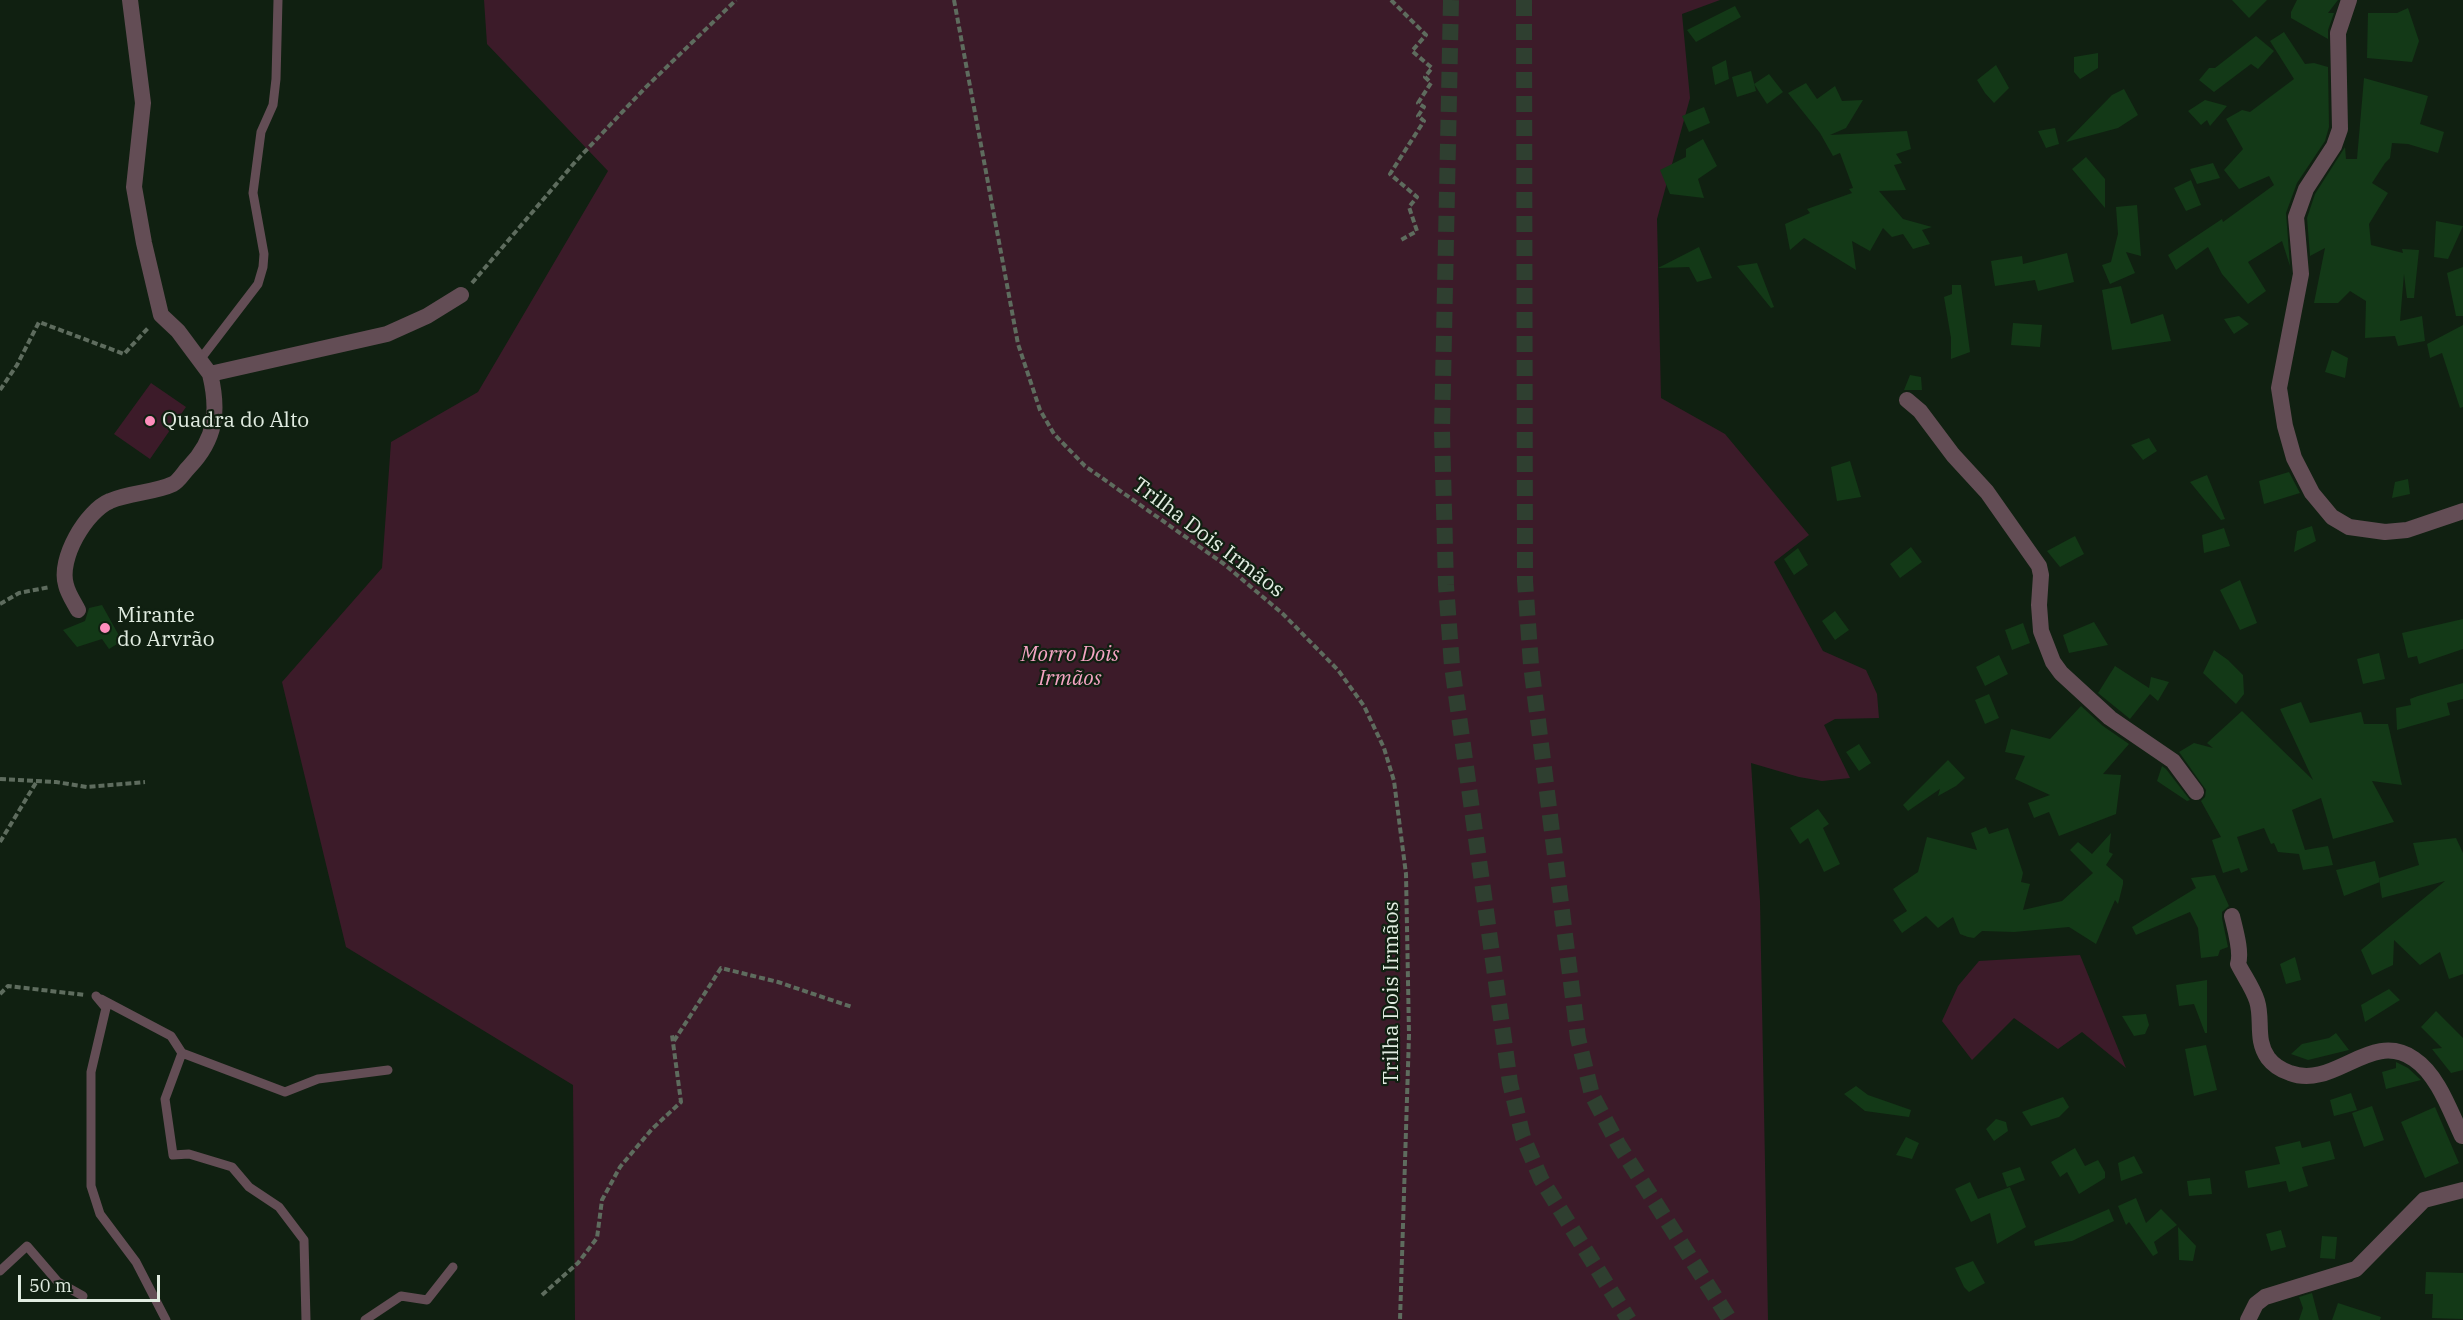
<!DOCTYPE html>
<html>
<head>
<meta charset="utf-8">
<style>
  body { margin:0 }
  #map { position:relative; width:2463px; height:1320px; overflow:hidden; background:#102011; font-family:"IBM Plex Serif",serif }
  canvas { display:block }
  .scale { position:absolute; left:18px; top:1275px; width:142px; height:27px; box-sizing:border-box; border:3px solid #e1ece1; border-top:0; padding-left:8px; font-size:18px; line-height:21px; white-space:nowrap; color:#e1ece1; -webkit-text-stroke:4px #102011; paint-order:stroke }
</style>
</head>
<body>
<div id="map">
<canvas width="2463" height="1320"></canvas>
<div class="scale">50 m</div>
</div>
<script>
const context = document.querySelector('canvas').getContext('2d');
context.lineJoin = 'round';
function fillPath(path, color) {
  context.fillStyle = color;
  context.fill(path, 'evenodd');
}
function strokePath(path, color, width, dash) {
  context.strokeStyle = color;
  context.lineWidth = width;
  context.lineCap = dash ? 'butt' : 'round';
  context.setLineDash(dash || []);
  context.stroke(path);
}
function label(font, color, halo, rows, align = 'center') {
  context.font = font + ' "IBM Plex Serif",serif';
  context.lineWidth = 4.5;
  context.setLineDash([]);
  context.textBaseline = 'middle';
  context.strokeStyle = halo;
  context.fillStyle = color;
  for (const [text, x, y, turn = 0] of rows) {
    context.save();
    context.translate(x, y);
    context.rotate((+turn || 0) * Math.PI / 180);
    context.textAlign = isNaN(turn) ? turn : align;
    if (halo) context.strokeText(text, 0, 0);
    context.fillText(text, 0, 0);
    context.restore();
  }
}
const green = new Path2D(`
  M484,0H1720L1682,14L1690,98L1657,219L1661,398L1725,434L1809,535L1774,562L1823,651L1866,670L1877,694L1879,718L1835,719L1824,725L1850,778L1822,781L1799,777L1751,763L1760,901L1768,1320H575L573,1085L346,947L282,682L382,568L391,442L478,392L608,171L487,44Z
  M151,383L186,407L150,459L114,434Z
  M2080,955L2126,1068L2082,1032L2058,1049L2014,1018L1972,1060L1942,1021L1958,986L1979,961Z`);
const building = new Path2D(`
  M2232,0H2267L2249,18Z
  M2297,0H2338L2328,13H2334L2328,30V39L2291,18V12Z
  M1735,6L1741,17L1696,42L1687,30Z
  M2408,8L2419,41L2412,62L2367,58L2368,13H2397Z
  M2284,32L2305,64L2314,63L2328,67L2329,127L2325,141L2297,183L2286,213L2290,266L2282,241L2248,262L2266,291L2248,304L2222,274L2208,247L2176,270L2168,255L2222,219L2223,222L2274,185L2269,176L2239,189L2224,170L2243,149L2226,119L2242,110L2250,112L2294,79L2270,41Z
  M2256,36L2274,51L2258,69L2251,64L2214,92L2199,80L2209,68H2215Z
  M2098,53V68L2080,79L2074,72V57Z
  M1726,60L1729,79L1715,85L1712,67Z
  M1996,65L2009,88L1994,103L1985,93L1977,80Z
  M1751,71L1756,91L1737,97L1732,77Z
  M1769,74L1783,92L1767,104L1754,84Z
  M2364,78L2428,96L2420,124L2444,132L2438,153L2408,144L2392,143L2390,158L2385,163L2372,183L2388,193L2369,224L2371,245L2403,253L2402,249L2419,250L2414,298H2407L2404,274L2400,321L2422,316L2425,341L2398,346L2395,336L2365,338L2366,301L2350,291L2338,303H2314L2325,248L2310,256L2307,218L2315,194L2345,147L2346,159H2357Z
  M1806,83L1817,99L1835,86L1842,101L1863,100L1846,128L1830,135L1907,131L1911,149L1896,154L1902,163L1894,165L1906,190L1879,191L1903,219L1932,227L1922,230L1930,244L1913,249L1903,234L1892,237L1883,228L1870,251L1852,241L1856,270L1804,238L1790,250L1785,224L1810,213L1807,209L1852,193L1849,189L1853,188L1840,153L1833,156L1820,133L1788,93Z
  M2124,89L2138,115L2118,128L2066,142L2112,95Z
  M2205,100L2227,106L2210,126L2207,120L2201,125L2188,111Z
  M1704,107L1710,123L1689,132L1682,116Z
  M2055,128L2059,144L2046,148L2038,131Z
  M1703,139L1717,166L1698,179L1704,198L1670,194L1660,170L1686,157V149Z
  M2086,157L2105,179V208L2072,169Z
  M2213,163L2220,178L2197,184L2190,169Z
  M2191,180L2201,205L2186,211L2174,188Z
  M2137,205L2141,256L2126,252L2135,273L2110,284L2102,265L2111,262L2118,234L2116,207Z
  M2436,221L2463,226L2448,259L2434,257Z
  M1699,247L1712,278L1697,282L1689,267L1658,268Z
  M2067,253L2074,282L2038,291L2035,280L1995,286L1991,261L2022,256L2023,264Z
  M1757,263L1774,307L1771,308L1737,266Z
  M2463,267V316H2456L2447,273Z
  M1952,285H1961L1970,352L1951,359V338L1944,297L1952,294Z
  M2121,286L2131,324L2163,314L2171,341L2112,350L2102,290Z
  M2239,316L2249,324L2234,334L2224,319Z
  M2013,323L2042,325L2040,347L2011,345Z
  M2463,325V407L2460,408L2442,353L2430,358L2427,344Z
  M2332,350L2348,358L2345,378L2325,372Z
  M1910,375L1921,377L1922,390H1904Z
  M2149,438L2157,451L2143,460L2131,445Z
  M1850,461L1861,497L1837,501L1831,467Z
  M2289,472L2300,493L2264,504L2259,481Z
  M2207,475L2225,519L2221,520L2190,482Z
  M2408,479L2410,494L2392,498L2395,482Z
  M2312,526L2316,541L2294,552L2297,531Z
  M2224,528L2230,546L2204,553L2202,535Z
  M2075,536L2084,554L2060,567L2047,551Z
  M1911,547L1922,562L1900,578L1890,564Z
  M1798,548L1808,565L1794,575L1784,559Z
  M2240,580L2257,623L2240,630L2220,590Z
  M102,605L122,641L109,649L102,639L77,647L63,630L85,621L89,608Z
  M1835,611L1849,630L1835,640L1822,621Z
  M2463,619V649L2419,664L2417,656L2408,658L2402,633Z
  M2094,622L2108,645L2069,653L2063,635Z
  M2023,623L2030,643L2012,650L2005,630Z
  M2214,650L2228,660L2243,675L2244,694L2236,704L2203,673Z
  M2379,653L2385,679L2363,684L2357,659Z
  M1999,655L2008,674L1985,686L1976,667Z
  M2115,666L2149,688L2151,677L2169,682L2158,701L2150,694L2130,719L2098,693Z
  M2463,683V699L2447,703L2450,715L2397,730L2396,708L2411,705L2410,699L2418,696Z
  M1989,694L1999,718L1985,724L1975,700Z
  M2301,702L2310,723L2361,712L2364,724H2388L2402,785L2372,781L2394,822L2333,839L2321,798L2292,810L2305,850L2328,846L2333,865L2303,870L2299,854L2278,852L2274,843L2271,844L2264,828L2237,837L2248,870L2241,873L2239,868L2223,873L2212,840L2221,837L2201,801L2205,797L2206,790L2179,752L2194,743L2213,748L2207,743L2242,711L2313,780L2280,709Z
  M2081,706L2103,726L2129,744L2103,774L2121,775L2116,814L2059,836L2049,812L2034,818L2028,803L2050,795L2015,779L2025,756L2005,752L2011,729L2050,739Z
  M1859,744L1871,763L1859,771L1846,752Z
  M1948,760L1965,778L1956,786L1938,796L1940,789L1908,811L1903,805Z
  M2162,766L2166,769L2190,800L2187,801L2157,781Z
  M1818,809L1829,824L1823,828L1840,864L1824,872L1808,838L1800,844L1790,828Z
  M1986,827L1989,834L2008,828L2023,873L2021,882L2030,884L2023,910L2062,901L2093,873L2070,850L2078,842L2092,854L2111,833L2109,852L2113,854L2106,865L2123,880V884L2118,904L2115,900L2096,944L2069,927L2014,932L1982,931L1974,938L1968,937L1960,934L1953,917L1938,928L1926,916L1902,933L1893,920L1907,911L1893,889L1918,872L1927,837L1977,850L1971,833Z
  M2456,838L2463,853V974L2449,979L2440,952L2420,965L2394,940L2393,965L2372,975L2361,950L2445,881L2382,898L2379,878L2419,865L2413,843Z
  M2375,861L2380,882L2344,896L2336,870Z
  M2215,875L2229,906L2222,912V918L2228,947L2220,950L2218,956L2201,958L2198,928L2190,912L2136,935L2132,927L2196,888L2191,878Z
  M2295,957L2301,980L2286,984L2280,964Z
  M2207,980V1033H2205L2194,1004L2179,1006L2176,985Z
  M2389,989L2400,1000L2365,1022L2361,1005Z
  M2436,1011L2463,1038V1070L2451,1073L2432,1049L2442,1048L2421,1027Z
  M2146,1014L2149,1025L2145,1034L2134,1036L2122,1016Z
  M2336,1033L2349,1050L2308,1060L2291,1054L2302,1044L2329,1038Z
  M2206,1045L2217,1090L2194,1096L2185,1049Z
  M2396,1062L2408,1068L2421,1080L2386,1089L2382,1072L2396,1068Z
  M1856,1086L1868,1095L1911,1110L1909,1117L1865,1111L1844,1094Z
  M2351,1093L2357,1110L2334,1116L2330,1100Z
  M2063,1097L2069,1107L2059,1117L2031,1126L2022,1112Z
  M2372,1106L2384,1140L2364,1147L2352,1113Z
  M2435,1107L2459,1163L2425,1178L2401,1122Z
  M1996,1119L2006,1122L2008,1131L1994,1141L1986,1129Z
  M1906,1137L1919,1143L1912,1159L1896,1155Z
  M2300,1141L2302,1148L2330,1141L2335,1159L2302,1167L2308,1186L2289,1192L2286,1181L2248,1188L2245,1171L2280,1164L2275,1147Z
  M2075,1148L2085,1166L2098,1160L2105,1172V1178L2079,1194L2067,1172L2060,1177L2051,1162Z
  M2134,1156L2143,1173L2121,1181L2118,1163Z
  M2020,1167L2025,1180L2007,1187L2002,1173Z
  M2210,1178L2212,1194L2189,1196L2187,1181Z
  M1970,1182L1978,1199L2010,1187L2026,1227L1997,1244L1990,1213L1971,1222L1955,1189Z
  M2136,1198L2146,1223L2161,1209L2177,1225L2154,1242L2158,1253L2153,1256L2129,1222L2126,1225L2118,1206Z
  M2109,1209L2114,1221L2072,1241L2035,1246L2034,1241Z
  M2178,1227L2196,1246L2193,1261L2179,1260Z
  M2281,1230L2286,1247L2271,1251L2266,1234Z
  M2322,1236L2337,1237L2335,1259L2320,1258Z
  M1973,1261L1985,1283L1969,1292L1964,1287L1955,1268Z
  M2426,1272L2463,1273V1319L2432,1318L2433,1294H2425Z
  M2312,1293L2319,1320H2299L2303,1308L2299,1297Z
  M2338,1303L2381,1317L2380,1320H2332Z`);
const trunkTunnel = new Path2D(`
  M1451,0L1442,431L1446,585L1452,666L1510,1083L1523,1137L1541,1179L1629,1320
  M1524,0L1525,581L1531,665L1578,1038L1592,1095L1618,1144L1730,1320`);
const path = new Path2D(`
  M954,0L1018,344L1040,410L1054,434L1085,466L1224,564L1283,614L1338,670L1364,706L1384,748L1394,781L1406,874L1409,1035L1400,1320
  M1391,0L1426,35L1412,51L1432,68L1425,77L1431,83L1418,103L1424,107L1418,116L1424,121L1390,174L1417,197L1409,207L1417,231L1401,240
  M472,283L576,161L645,88L736,0
  M0,390L17,365L39,322L124,354L149,327
  M0,604L19,593L50,587
  M0,779L56,782L87,787L145,782
  M0,842L37,781
  M0,994L8,986L85,995
  M674,1041L721,968L778,982L852,1007
  M542,1295L578,1263L597,1238L602,1200L620,1167L652,1129L681,1102L672,1035`);
const service = new Path2D(`
  M199,361L258,284L263,267L264,254L253,193L261,132L273,105L276,79L278,0
  M96,996L106,1008L91,1072V1186L100,1214L136,1262L166,1320
  M101,999L171,1036L182,1053L285,1092L318,1079L388,1070
  M182,1053L165,1099L173,1155L189,1154L232,1167L249,1187L279,1207L304,1240L306,1320
  M0,1271L27,1246L58,1282L83,1296
  M365,1320L401,1296L427,1300L453,1267`);
const minor = new Path2D(`
  M130,0L143,103L134,187L144,243L161,315L178,331L210,374L387,334L427,316L461,295
  M2349,0L2338,33L2340,129L2334,146L2306,189L2296,217L2301,274L2279,388L2285,426L2294,458L2312,493L2332,517L2349,527L2385,532L2407,530L2463,511
  M1907,400L1920,411L1953,455L1987,492L2039,566L2041,575L2039,605L2041,631L2053,662L2061,673L2110,718L2173,761L2196,792
  M78,610C74,602 68,594 66,585C58,559 86,511 110,501C130,492 154,493 173,484C179,481 184,472 189,467C216,439 219,411 210,374
  M2232,916C2235,929 2242,952 2238,964C2244,976 2253,988 2257,1001C2263,1020 2255,1040 2268,1058C2274,1066 2281,1070 2290,1073C2334,1090 2371,1029 2414,1059C2438,1075 2450,1111 2462,1136
  M2248,1320L2256,1304L2265,1297L2356,1269L2424,1200L2463,1190`);
const markers = [
  [150,421,6,"#fe8ebc"],
  [105,628,6,"#fe8ebc"]
];
const poiNames = [
  ["Quadra do Alto",162,421],
  ["Mirante",117,616],
  ["do Arvrão",117,640]
];
const streetNames = [
  ["Trilha Dois Irmãos",1208,538,37],
  ["Trilha Dois Irmãos",1392,993,-90]
];
const parkNames = [
  ["Morro Dois",1070,655],
  ["Irmãos",1070,679]
];
fillPath(green, '#3c1b29');
fillPath(building, '#133917');
strokePath(trunkTunnel, '#2f3f30', 16, [16, 8]);
strokePath(path, '#5e6c5e', 4, [6, 3]);
strokePath(service, '#634d55', 9);
strokePath(minor, '#634d55', 16);
for (const [x, y, r, color] of markers) {
  const dot = new Path2D();
  dot.arc(x, y, r, 0, 2 * Math.PI);
  context.fillStyle = color;
  context.fill(dot);
  strokePath(dot, '#102011', 2);
}
label('21px', '#e1ece1', '#102011', poiNames, 'left');
label('21px', '#e1ece1', '#102011', streetNames);
label('italic 21px', '#f4a4c3', '#102011', parkNames);
</script>
</body>
</html>
